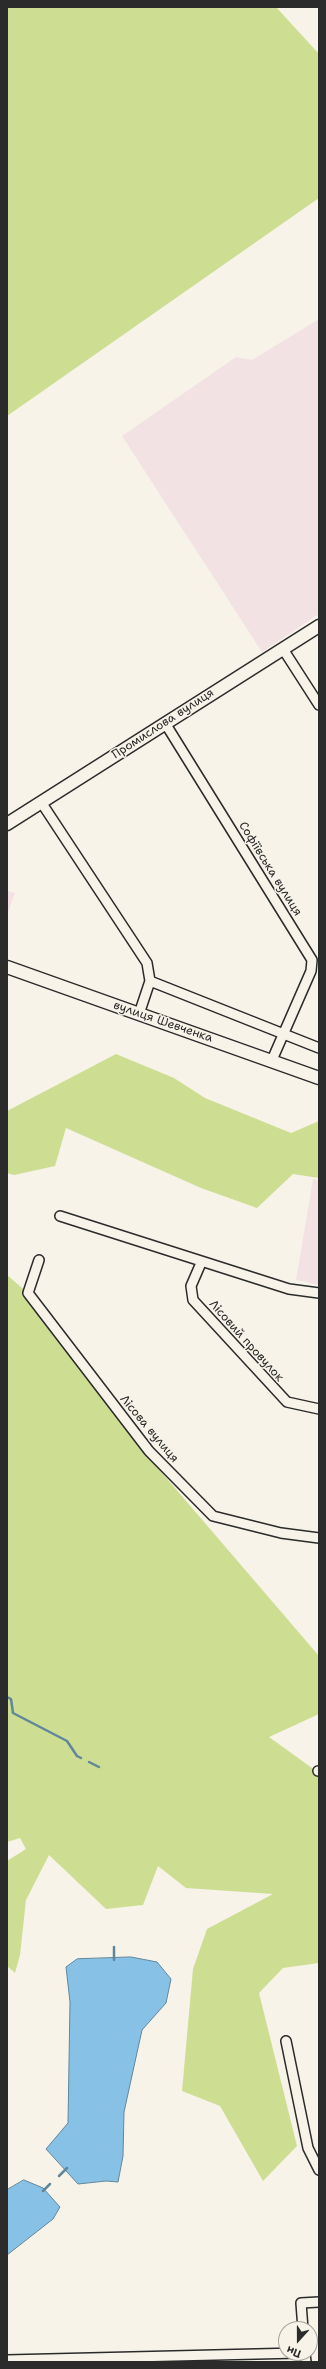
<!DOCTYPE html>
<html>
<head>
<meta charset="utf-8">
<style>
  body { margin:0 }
  #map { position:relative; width:326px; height:2369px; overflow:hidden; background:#f7f3e8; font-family:"Shantell Sans",sans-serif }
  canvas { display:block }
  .frame { position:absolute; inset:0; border:8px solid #2b2b2b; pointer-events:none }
  .north { position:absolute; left:278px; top:2321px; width:40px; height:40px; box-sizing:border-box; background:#f7f3e8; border:1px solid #a5a39c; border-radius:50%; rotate:201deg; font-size:11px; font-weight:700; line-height:16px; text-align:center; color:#2b2b2b }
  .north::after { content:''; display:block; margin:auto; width:14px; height:18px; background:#2b2b2b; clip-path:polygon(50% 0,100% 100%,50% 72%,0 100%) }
</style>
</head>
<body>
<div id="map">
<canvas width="326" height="2369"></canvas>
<div class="frame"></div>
<div class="north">Пн</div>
</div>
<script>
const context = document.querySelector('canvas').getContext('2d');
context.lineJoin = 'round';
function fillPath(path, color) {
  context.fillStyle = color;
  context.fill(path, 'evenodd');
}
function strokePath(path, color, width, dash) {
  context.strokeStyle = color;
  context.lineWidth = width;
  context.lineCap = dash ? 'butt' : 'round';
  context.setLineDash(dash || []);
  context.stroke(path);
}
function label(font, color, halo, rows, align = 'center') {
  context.font = font + ' "Shantell Sans",sans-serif';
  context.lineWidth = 3;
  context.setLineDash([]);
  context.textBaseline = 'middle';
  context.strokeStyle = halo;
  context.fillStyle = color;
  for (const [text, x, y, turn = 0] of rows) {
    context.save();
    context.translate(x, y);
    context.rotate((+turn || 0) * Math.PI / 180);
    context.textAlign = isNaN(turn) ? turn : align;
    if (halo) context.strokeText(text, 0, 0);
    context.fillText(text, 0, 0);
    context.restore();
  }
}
const built = new Path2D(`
  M319,319V614L262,652L122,436L236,357L252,360Z
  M7,891L15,893L7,915Z
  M313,1179L319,1180V1285L296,1280Z`);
const green = new Path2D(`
  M7,7H276L319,54V198L7,416Z
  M116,1054L174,1078L205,1098L291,1133L319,1121V1178L293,1174L257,1208L201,1188L66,1128L55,1166L14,1175L7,1173V1111Z
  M7,1275L28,1293L138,1445L319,1656V1714L269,1737L319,1773V1963L283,1968L259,1993L297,2146L263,2181L220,2106L182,2091L193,1969L207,1929L273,1894L186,1888L158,1866L143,1905L106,1909L49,1855L26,1900L20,1955L15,1973L7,1966V1861L26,1849L20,1838L7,1842Z`);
const water = new Path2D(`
  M131,1957L157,1962L171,1979L166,2003L142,2030L124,2112L123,2156L118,2182L106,2181L78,2184L46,2149L68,2123L70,2002L66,1967L77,1959Z
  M24,2180L43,2188L60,2207L53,2219L7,2255V2190Z`);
const stream = new Path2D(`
  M7,1697L11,1699L13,1713L67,1741L77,1756L81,1758
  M89,1762L99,1767
  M114,1947V1960
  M59,2176L67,2168
  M43,2191L50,2184`);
const street = new Path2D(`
  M283,649L319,705
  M165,723L312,960L311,971L272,1060
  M41,802L147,963L150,981L139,1014
  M150,981L319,1048
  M60,1216L289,1289L319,1293
  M39,1260L28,1293L149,1451L213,1516L281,1533L319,1538
  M201,1263L191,1286L193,1300L287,1402L319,1409
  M318,1771H319
  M286,2041L308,2148L319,2170
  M303,2329L301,2303L319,2302
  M305,2353L306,2362
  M7,2360L298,2353`);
const secondary = new Path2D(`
  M7,824L319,626
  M7,967L319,1078`);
const streetNames = [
  ["Промислова вулиця",163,724,-33],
  ["Софіївська вулиця",270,869,58],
  ["вулиця Шевченка",163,1022,19],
  ["Лісовий провулок",246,1341,48],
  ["Лісова вулиця",149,1429,50]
];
fillPath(built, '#f3e2e4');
fillPath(green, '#cdde92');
fillPath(water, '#87c2e6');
strokePath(water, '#62869b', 1);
strokePath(stream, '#62869b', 2.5);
strokePath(street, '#2b2b2b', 12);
strokePath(secondary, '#2b2b2b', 15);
strokePath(street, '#f7f3e8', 9);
strokePath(secondary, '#f7f3e8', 12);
label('12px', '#2b2b2b', '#f7f3e8', streetNames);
</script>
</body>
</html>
